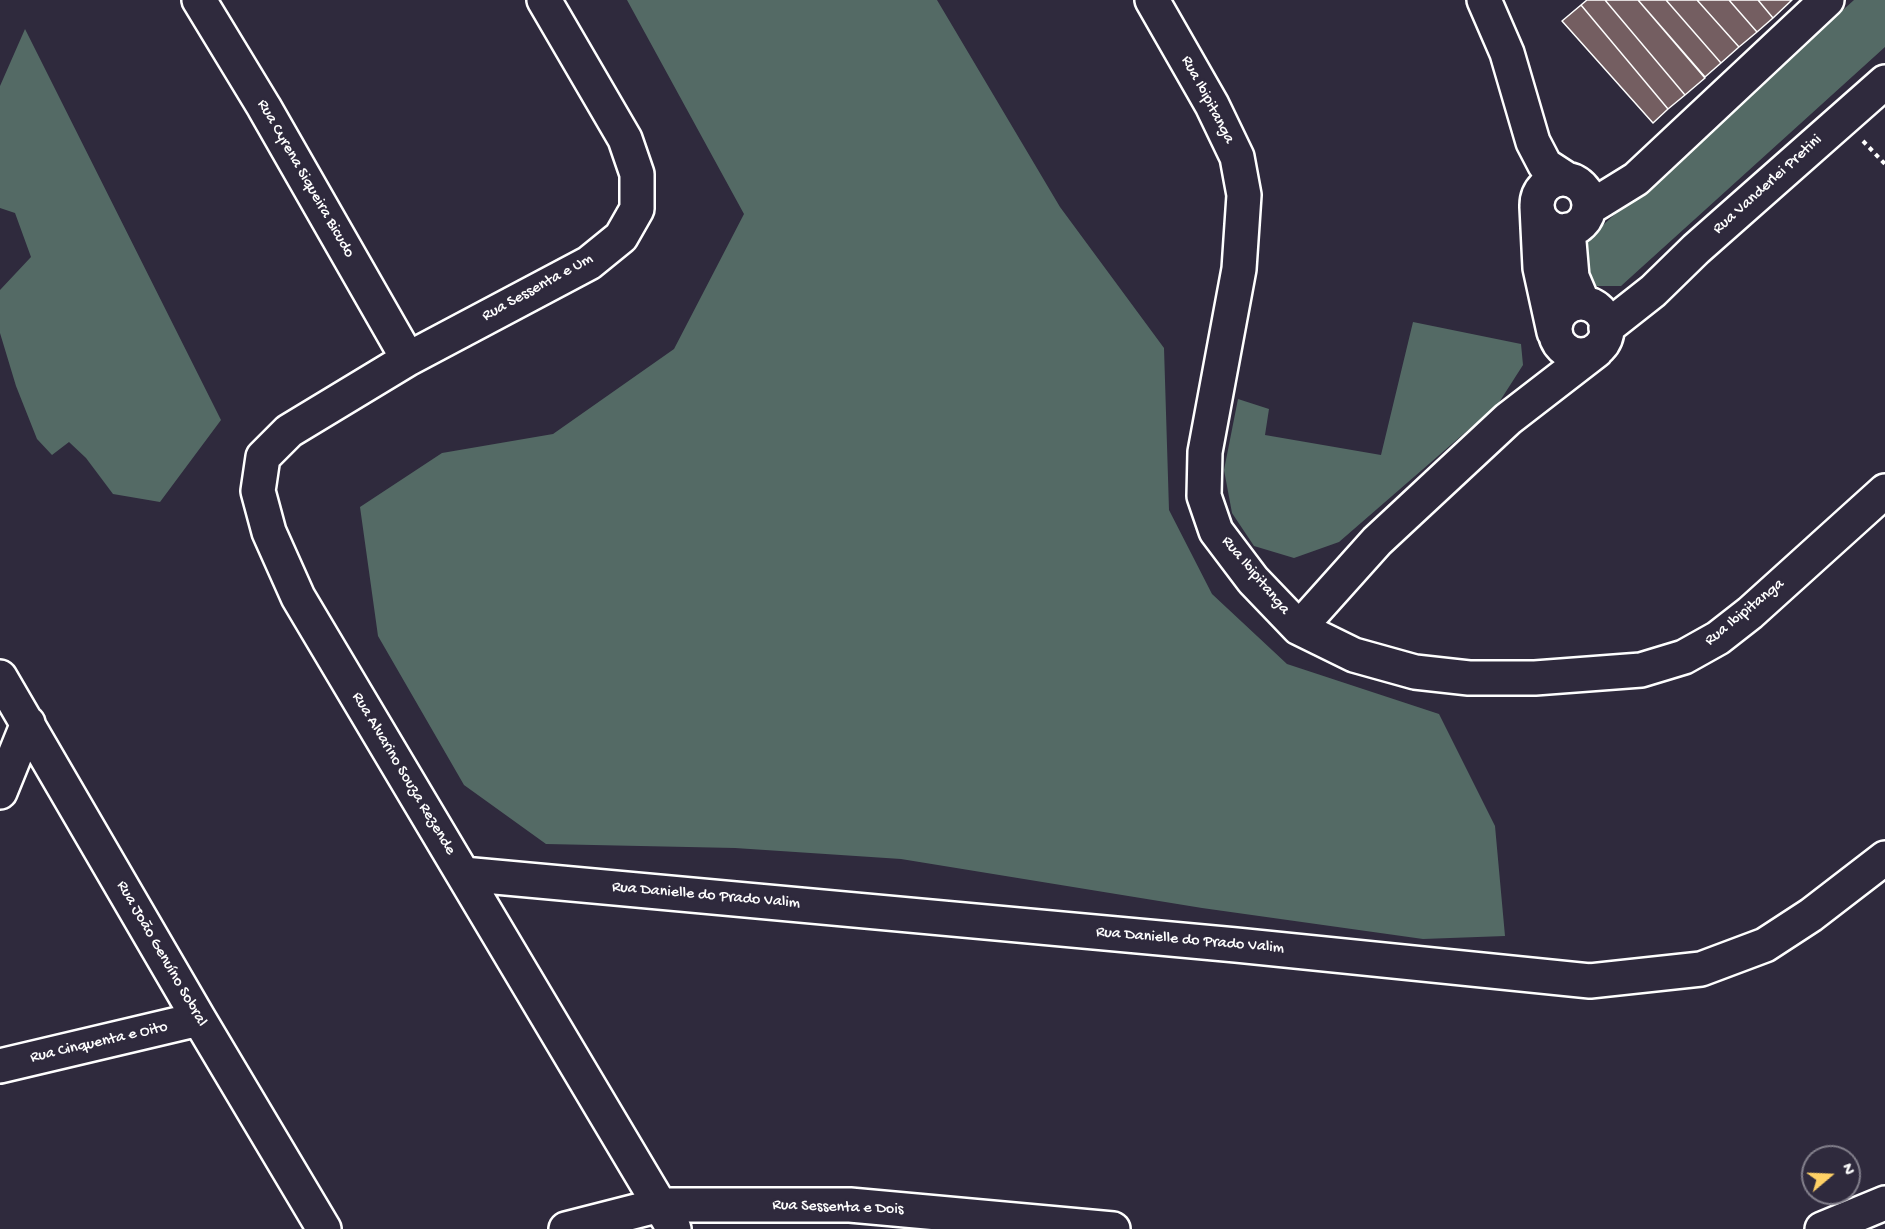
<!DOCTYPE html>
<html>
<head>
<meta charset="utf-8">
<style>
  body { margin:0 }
  #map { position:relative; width:1885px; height:1229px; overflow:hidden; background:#2f2a3d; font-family:"Gochi Hand",sans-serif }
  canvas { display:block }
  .north { position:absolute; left:1801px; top:1145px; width:60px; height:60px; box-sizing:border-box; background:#2f2a3d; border:2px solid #827f8b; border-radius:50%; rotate:71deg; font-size:16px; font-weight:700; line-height:24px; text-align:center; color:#fff }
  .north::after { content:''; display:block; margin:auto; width:21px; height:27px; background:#ffd166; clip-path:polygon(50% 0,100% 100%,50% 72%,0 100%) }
</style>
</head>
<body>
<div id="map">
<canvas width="1885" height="1229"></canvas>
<div class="north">N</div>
</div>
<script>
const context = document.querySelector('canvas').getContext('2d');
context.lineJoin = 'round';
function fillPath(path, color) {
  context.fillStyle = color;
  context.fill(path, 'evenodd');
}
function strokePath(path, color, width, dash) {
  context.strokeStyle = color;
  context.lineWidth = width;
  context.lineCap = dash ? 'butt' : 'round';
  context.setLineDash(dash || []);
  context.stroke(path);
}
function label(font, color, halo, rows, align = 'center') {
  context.font = font + ' "Gochi Hand",sans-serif';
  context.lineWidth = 5;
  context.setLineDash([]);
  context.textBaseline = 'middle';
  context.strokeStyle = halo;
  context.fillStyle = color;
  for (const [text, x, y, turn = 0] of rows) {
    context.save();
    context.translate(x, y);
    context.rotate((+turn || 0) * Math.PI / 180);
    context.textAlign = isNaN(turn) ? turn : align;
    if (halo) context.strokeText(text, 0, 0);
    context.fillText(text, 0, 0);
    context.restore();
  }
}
const green = new Path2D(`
  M627,0H937L1060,207L1164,348L1169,510L1212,594L1287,664L1439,714L1495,826L1505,936L1423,939L1202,908L901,859L735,848L546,844L464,785L378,636L360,507L442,453L553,434L674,349L744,214Z
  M1854,0H1885V47L1621,286H1596L1575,253L1594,233Z
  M25,29L221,420L160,502L113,494L86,458L69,442L52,455L37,439L16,386L0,333V290L31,257L15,213L0,208V86Z
  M1413,322L1521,344L1523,365L1498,404L1339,542L1294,558L1254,546L1232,513L1224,470L1238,399L1269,409L1265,435L1381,455Z`);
const building = new Path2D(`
  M1587,0H1605L1685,95L1668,109L1581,5Z
  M1605,0H1638L1705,78L1685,95Z
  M1638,0H1666L1721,63L1705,77Z
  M1666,0H1697L1739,47L1721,63Z
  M1697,0H1729L1757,32L1739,47Z
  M1729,0H1758L1773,18L1757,32Z
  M1758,0H1792L1773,18Z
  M1581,5L1668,109L1653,123L1562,21Z`);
const path = new Path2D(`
  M1863,141L1885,164`);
const street = new Path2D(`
  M199,0L264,107L408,359
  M544,0L625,139L637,174V209L621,237L589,263L408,359L289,431L263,457L258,491L269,532L298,597L674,1229
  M1152,0L1212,105L1237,157L1244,195L1239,269L1205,452L1204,496L1216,531L1253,580L1299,628L1354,655L1415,672L1469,678H1535L1641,670L1684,657L1718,638L1750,613L1885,491
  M1484,0L1507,53L1533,142L1545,165L1565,178
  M1537 205a26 26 0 1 1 52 0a26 26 0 1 1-52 0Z
  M1537,207L1540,268L1554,332
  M1589,208L1636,179L1827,0
  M1568,230L1572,277L1583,303
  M1555 329a26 26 0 1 1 52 0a26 26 0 1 1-52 0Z
  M1606,328L1653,291L1696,249L1885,82
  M1299,628L1377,541L1508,419L1596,351
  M0,677L199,1019L324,1229
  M0,792L28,723
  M463,874L1236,945L1590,981L1701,969L1765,945L1811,915L1885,858
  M0,1066L199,1019
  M566,1229L660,1205H850L1113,1229
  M1822,1229L1885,1203`);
const streetNames = [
  ["Rua Ibipitanga",1207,100,62],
  ["Rua Cyrena Siqueira Bicudo",305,179,60],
  ["Rua Vanderlei Pretini",1768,185,-42],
  ["Rua Sessenta e Um",538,288,-29],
  ["Rua Ibipitanga",1255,576,50],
  ["Rua Ibipitanga",1745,613,-39],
  ["Rua Alvarino Souza Rezende",403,774,59],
  ["Rua Danielle do Prado Valim",706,896,5],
  ["Rua Danielle do Prado Valim",1190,941,5],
  ["Rua João Genuíno Sobral",161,954,60],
  ["Rua Cinquenta e Oito",99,1043,-13],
  ["Rua Sessenta e Dois",838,1208,2]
];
fillPath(green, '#546a65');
fillPath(building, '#745e61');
strokePath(building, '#fff', 1.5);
strokePath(street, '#fff', 38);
strokePath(path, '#fff', 4, [4.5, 4.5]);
strokePath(street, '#2f2a3d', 33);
label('16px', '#fff', '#2f2a3d', streetNames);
</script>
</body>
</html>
